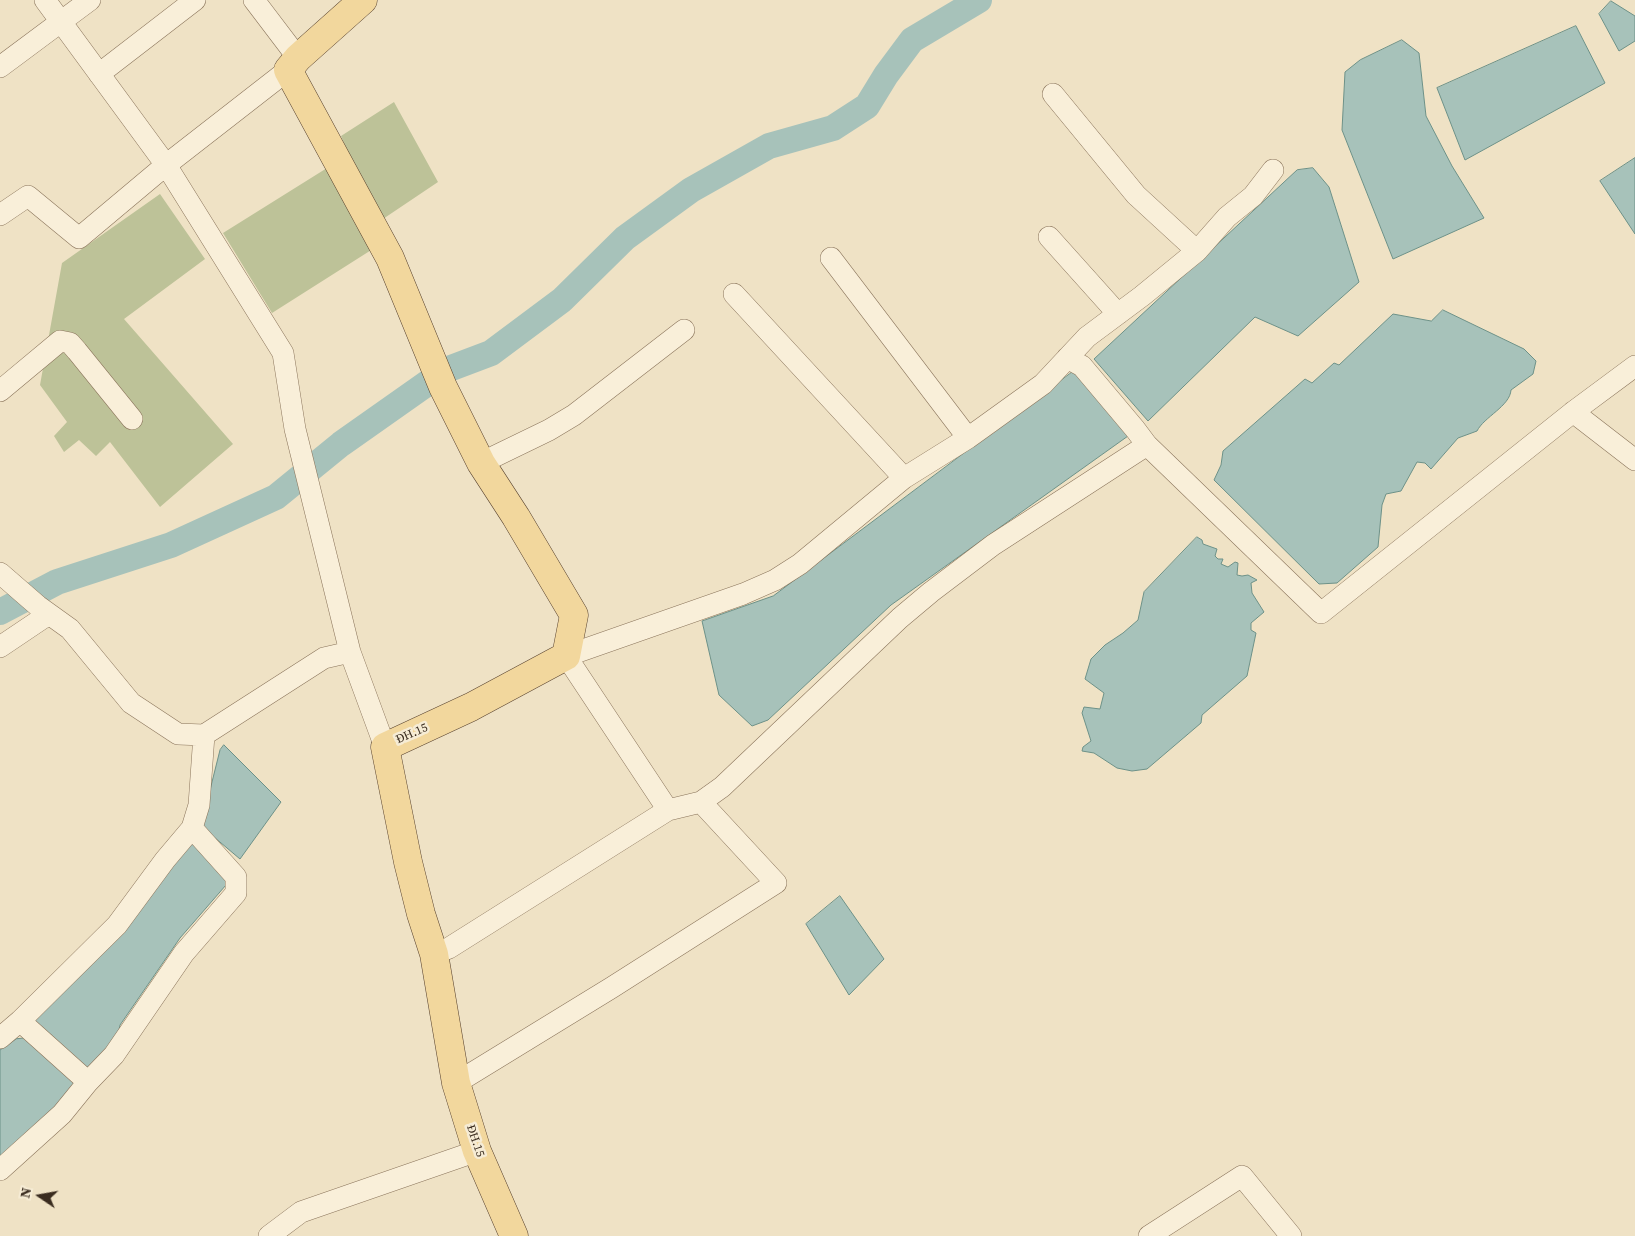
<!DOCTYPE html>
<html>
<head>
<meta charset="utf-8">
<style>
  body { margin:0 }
  #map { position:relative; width:1635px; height:1236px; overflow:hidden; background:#efe2c5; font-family:"Source Serif 4",serif }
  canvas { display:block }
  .north { position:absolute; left:15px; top:1171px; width:50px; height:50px; -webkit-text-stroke:4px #f6ecd5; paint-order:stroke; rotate:282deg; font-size:14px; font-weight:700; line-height:20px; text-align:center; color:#3a2c1f }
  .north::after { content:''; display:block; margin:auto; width:18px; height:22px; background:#3a2c1f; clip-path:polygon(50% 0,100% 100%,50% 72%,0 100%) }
</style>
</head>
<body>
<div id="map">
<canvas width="1635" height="1236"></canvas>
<div class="north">N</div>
</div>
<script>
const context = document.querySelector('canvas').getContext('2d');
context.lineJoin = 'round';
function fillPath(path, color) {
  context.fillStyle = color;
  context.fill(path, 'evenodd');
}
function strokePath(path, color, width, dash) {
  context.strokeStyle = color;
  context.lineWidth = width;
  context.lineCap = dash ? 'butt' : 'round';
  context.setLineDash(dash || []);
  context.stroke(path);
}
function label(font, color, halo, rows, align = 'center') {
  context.font = font + ' "Source Serif 4",serif';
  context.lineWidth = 5;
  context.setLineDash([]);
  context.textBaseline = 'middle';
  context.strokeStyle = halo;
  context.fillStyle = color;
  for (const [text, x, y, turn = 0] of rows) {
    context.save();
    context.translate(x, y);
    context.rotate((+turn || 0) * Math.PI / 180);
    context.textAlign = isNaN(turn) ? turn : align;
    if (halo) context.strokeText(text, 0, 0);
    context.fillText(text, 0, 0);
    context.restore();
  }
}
const cemetery = new Path2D(`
  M394,102L438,182L377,223L341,136Z
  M327,168L376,247L272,313L223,233Z
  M160,194L205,259L124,319L233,444L160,507L110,442L96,456L79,440L64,452L54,436L67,422L40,385L62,263Z`);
const water = new Path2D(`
  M1611,1L1635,16V41L1619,51L1599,14Z
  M1576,26L1605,83L1465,160L1437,88Z
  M1402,40L1419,53L1426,116L1452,166L1484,218L1393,259L1342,130L1345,72L1360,60Z
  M1635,158V234L1600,181Z
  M1313,168L1329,187L1359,282L1298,336L1255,317L1148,421L1094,359L1297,170Z
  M1443,310L1524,349L1536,361L1533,374L1511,390C1510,406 1484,417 1477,431L1458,438L1431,469L1425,463L1417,462L1401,491L1386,494L1382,505L1378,547L1337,583L1319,584L1214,480L1221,465L1223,451L1305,379L1312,383L1334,363L1339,365L1393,314L1431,321Z
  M1074,371L1128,436L891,605L768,720L752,726L719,695L702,621L773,596Z
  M1197,537L1202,540L1203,544L1217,549L1215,556L1218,559H1223L1221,564L1228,567L1235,562L1238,563L1237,575L1242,576L1248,575L1257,580L1251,583L1252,593L1264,612L1251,623V630L1256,633L1247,676L1202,715L1201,723L1147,769L1132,771L1117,768L1094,753L1082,751L1083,747L1091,741L1082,713L1084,707L1100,709L1104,693L1085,679L1091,659L1105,645L1123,633L1138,620L1144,592Z
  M224,745L281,802L240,859L201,826L220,750Z
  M191,839L228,875L226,885L180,938L120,1025L116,1046L86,1071L34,1022Z
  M840,896L884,959L849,995L806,924Z
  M27,1038L80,1086L0,1159V1050L16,1039Z`);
const river = new Path2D(`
  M0,612L57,582L171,545L276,497L341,444L446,370L491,353L562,300L625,238L691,190L769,146L833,128L867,106L886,75L912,40L979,0`);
const minor = new Path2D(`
  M45,0L166,165L283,353L295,429L350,652
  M254,0L298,58
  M0,67L90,0
  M99,74L195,0
  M1053,94L1136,195L1197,251
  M0,215L28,196L79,238L166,165L288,70
  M1049,237L1118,314
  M831,258L968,438
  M734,294L904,478
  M1067,358L1082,366L1135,429L1147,445L1321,613L1573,412L1635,366
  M0,391L60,341L70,343L77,351L132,419
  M1573,412L1635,460
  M481,463L549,430L574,415L684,330
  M0,573L38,606L70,629L131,703L178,734L204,735L324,658L350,652L385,747
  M0,647L49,614
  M668,810L566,656L743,594L775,580L800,564L904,478L968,438L1043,384L1087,337L1142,296L1197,251L1227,217L1253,196L1273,170
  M434,954L449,948L668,810L701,802L722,787L900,618L931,592L993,545L1147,445
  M20,1021L88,1082
  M0,1038L20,1021L117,925L165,860L192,828L199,805L204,735
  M456,1083L611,988L776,883L701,802
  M0,1170L62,1114L88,1082L114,1055L184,953L236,893V877L192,828
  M269,1236L301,1212L477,1151
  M1149,1236L1242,1176L1291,1236`);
const major = new Path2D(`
  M363,0L298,58L288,70L390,258L443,387L481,463L516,517L574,615L566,656L471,707L385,747L408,862L421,914L434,954L456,1083L477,1151L514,1236`);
const streetNames = [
  ["ĐH.15",412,734,-24],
  ["ĐH.15",475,1141,71]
];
fillPath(cemetery, '#bdc298');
fillPath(water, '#a7c2ba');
strokePath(water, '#6d9188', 1);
strokePath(river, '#a7c2ba', 26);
strokePath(minor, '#8a745b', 22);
strokePath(major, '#58422f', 29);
strokePath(minor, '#f9efd9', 21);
strokePath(major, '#f2d79d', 28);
label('12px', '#3a2c1f', '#f6ecd5', streetNames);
</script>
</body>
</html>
